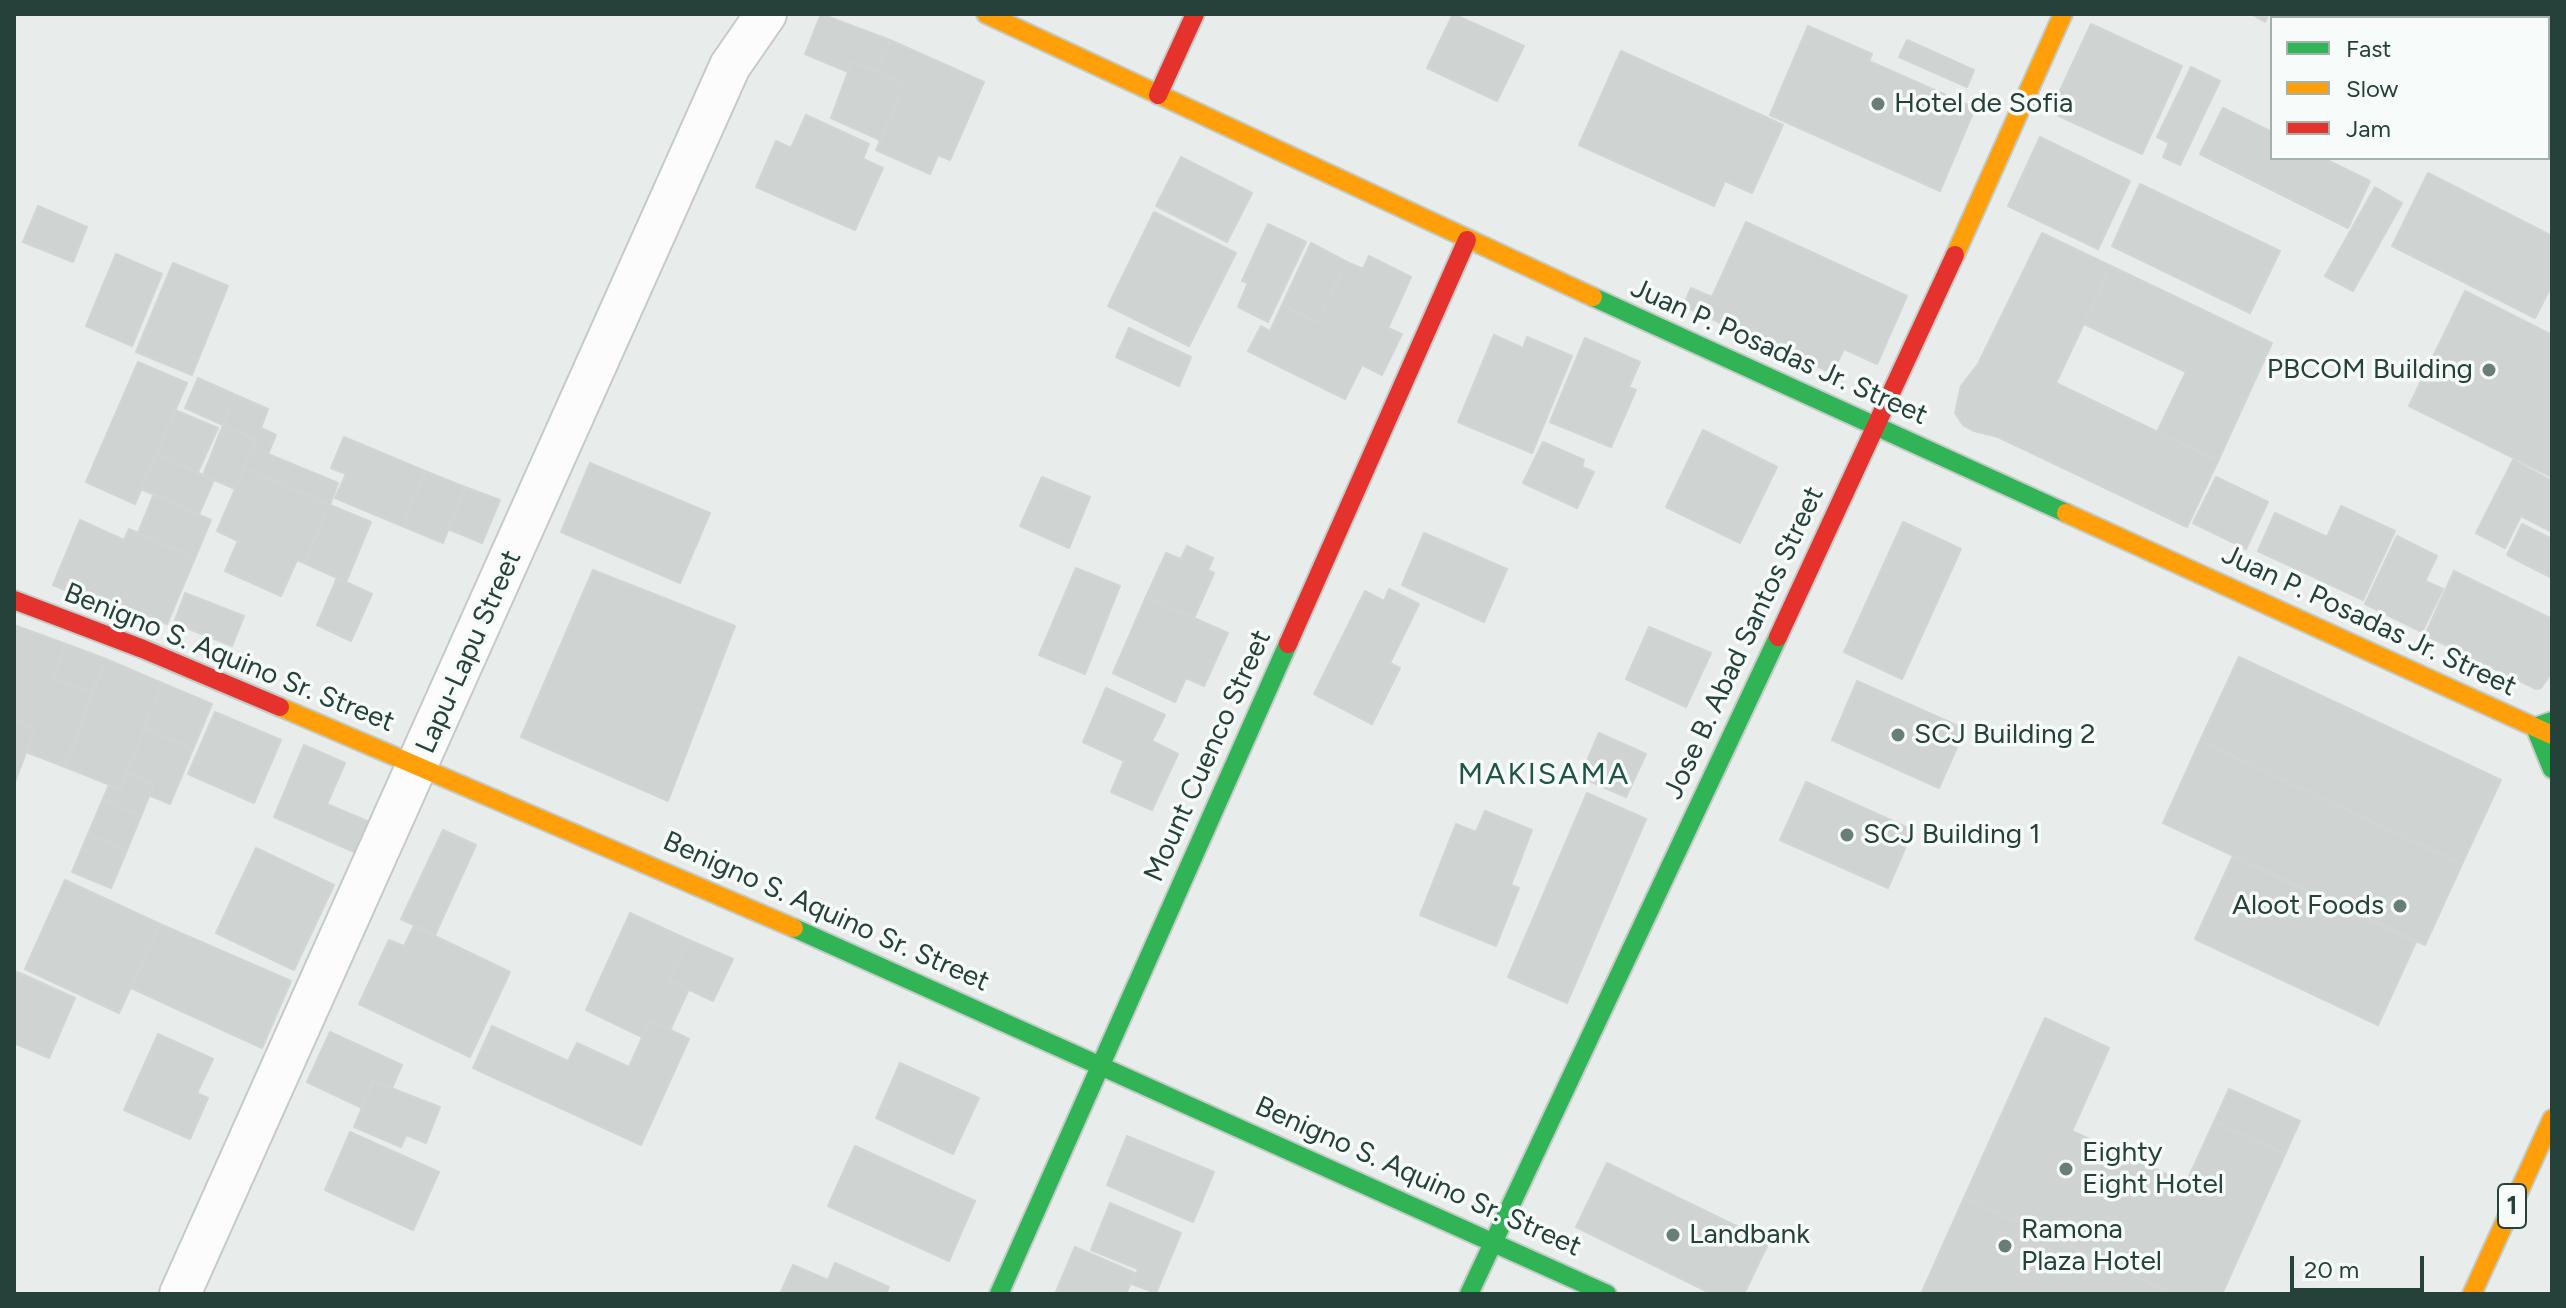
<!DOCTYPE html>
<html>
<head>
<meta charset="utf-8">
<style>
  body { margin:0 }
  #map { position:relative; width:2566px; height:1308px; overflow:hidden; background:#e8edeb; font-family:Figtree,sans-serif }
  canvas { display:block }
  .frame { position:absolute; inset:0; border:16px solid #24423a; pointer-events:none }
  .legend { position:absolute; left:2270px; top:16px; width:280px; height:144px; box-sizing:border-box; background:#f7fbf9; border:2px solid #a3b1ad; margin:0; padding:10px 14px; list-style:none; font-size:24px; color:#24423a }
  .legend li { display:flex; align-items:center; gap:16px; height:40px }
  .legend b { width:40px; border:2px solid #a3b1ad }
  .scale { position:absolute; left:2290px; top:1256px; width:134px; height:36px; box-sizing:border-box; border:4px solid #24423a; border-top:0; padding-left:10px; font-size:24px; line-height:28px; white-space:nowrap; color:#24423a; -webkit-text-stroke:6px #f7fbf9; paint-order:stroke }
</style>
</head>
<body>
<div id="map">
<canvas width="2566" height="1308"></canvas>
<div class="frame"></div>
<ul class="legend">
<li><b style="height:10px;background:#30b455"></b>Fast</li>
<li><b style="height:10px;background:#ff9f0a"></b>Slow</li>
<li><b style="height:10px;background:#e5322d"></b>Jam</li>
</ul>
<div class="scale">20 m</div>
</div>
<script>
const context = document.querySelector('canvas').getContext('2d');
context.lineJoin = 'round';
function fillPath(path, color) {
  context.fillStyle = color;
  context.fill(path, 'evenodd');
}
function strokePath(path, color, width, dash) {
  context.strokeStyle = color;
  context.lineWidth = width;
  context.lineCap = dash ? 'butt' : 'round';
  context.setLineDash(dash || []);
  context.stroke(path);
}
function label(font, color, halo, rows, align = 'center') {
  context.font = font + ' Figtree,sans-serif';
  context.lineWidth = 7;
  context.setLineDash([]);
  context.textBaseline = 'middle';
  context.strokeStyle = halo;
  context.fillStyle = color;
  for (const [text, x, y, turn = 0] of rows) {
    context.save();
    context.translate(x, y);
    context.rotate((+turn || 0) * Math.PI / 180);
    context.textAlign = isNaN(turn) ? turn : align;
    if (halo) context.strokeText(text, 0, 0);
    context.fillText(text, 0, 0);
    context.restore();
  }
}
const building = new Path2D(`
  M821,14L890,40L877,72L852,61L848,72L805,54Z
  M1453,14L1524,46L1497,101L1427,68Z
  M2251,14H2269L2265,22Z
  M2519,14H2552V79L2548,77V18H2517Z
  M2091,24L2182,66L2142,154L2050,112Z
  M1808,26L1872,54L1869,61L1975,108L1940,191L1770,115Z
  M890,40L984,82L950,160L938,155L930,174L876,150L905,84L877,72Z
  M1907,40L1974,70L1967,87L1899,57Z
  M1621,51L1783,125L1752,193L1725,181L1714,206L1579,145Z
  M852,61L905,84L880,140L831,118Z
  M2191,67L2220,81L2180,165L2163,157L2169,143L2157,137Z
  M2223,108L2272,132V158H2323L2370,181L2348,228L2200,154Z
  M806,115L869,144L863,159L883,168L855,230L756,187L776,141L791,148Z
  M2040,137L2130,181L2098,249L2008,206Z
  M1181,157L1252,193L1227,242L1156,206Z
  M2428,173L2552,236V285L2535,318L2392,246Z
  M2140,184L2280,251L2250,313L2112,246Z
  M2375,187L2402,203L2353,291L2325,276Z
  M38,206L87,227L73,262L23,242Z
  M1154,212L1236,253L1189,346L1108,306Z
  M1746,222L1907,296L1877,364L1844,349L1832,373L1683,306L1691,288L1712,297Z
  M1268,224L1306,242L1268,322L1238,307L1248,283L1242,281Z
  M2042,233L2111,266L2056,383L2218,461L2187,527L1998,437L1974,431L1963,425L1955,413L1961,386L1978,364Z
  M1311,243L1347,262L1317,322L1282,305Z
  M116,254L162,274L132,346L86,326Z
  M1369,256L1411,277L1388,328L1402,334L1382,375L1362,365L1345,399L1248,351L1261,326L1270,331L1282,305L1317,322L1347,262L1363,269Z
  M173,263L228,286L192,375L136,352Z
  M2111,266L2272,343L2218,461L2157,432L2186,372L2084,324Z
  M2465,291L2552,335V477L2409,406Z
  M1129,328L1191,357L1179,386L1116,357Z
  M1494,335L1523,348L1527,337L1572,356L1532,453L1458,422Z
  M1585,338L1640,362L1629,387L1636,390L1611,447L1550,422Z
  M138,362L187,383L135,504L86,482Z
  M198,378L236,395L223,425L185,408Z
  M236,395L268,409L261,428L276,435L268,454L338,483L330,505L244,468L256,440L223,425Z
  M175,410L218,428L198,472L156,454Z
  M223,425L256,440L235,489L203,475Z
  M1703,430L1777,467L1740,543L1666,507Z
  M344,437L425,471L402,526L335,498L346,474L331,468Z
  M1543,442L1584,460L1582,467L1594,472L1577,508L1523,483Z
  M156,454L214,480L199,514L141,489Z
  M2513,460L2552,481V532L2521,516L2505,548L2476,533Z
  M590,463L710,513L680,583L561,532Z
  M244,468L330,505L304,563L297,560L281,596L225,571L238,541L217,531Z
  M425,471L465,487L443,543L402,526Z
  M1042,477L1090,497L1069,548L1020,526Z
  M2216,477L2268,502L2246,549L2193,523Z
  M465,487L500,500L482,543L448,529Z
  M154,494L211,520L195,558L138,533Z
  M330,505L371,522L346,582L304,563Z
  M2341,506L2395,531L2363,600L2258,551L2275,513L2327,537Z
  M80,520L124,540L129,529L195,558L167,624L103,596L98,604L53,585Z
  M1903,522L1961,549L1902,679L1844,652Z
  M2522,524L2552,539V578L2507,555Z
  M1424,533L1507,569L1484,622L1402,585Z
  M2397,536L2437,556L2425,581L2443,589L2422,632L2365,604Z
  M1187,546L1213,558L1208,570L1214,573L1194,618L1146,597L1166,553L1181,559Z
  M1076,568L1120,586L1085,674L1039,655Z
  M593,570L735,626L668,801L521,737Z
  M2454,571L2552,619V672L2541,688L2536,689L2425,635Z
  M337,578L372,594L351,641L317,625Z
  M1389,589L1419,604L1390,663L1400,668L1372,724L1314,694L1365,591L1384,601Z
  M185,593L244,616L232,646L174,623Z
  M1146,597L1228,633L1204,686L1186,678L1175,702L1113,673Z
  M14,625L66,644L53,678L92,693L65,767L26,752L35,728L14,720Z
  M1649,627L1711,653L1686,707L1626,679Z
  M66,644L106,659L92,693L53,678Z
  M2239,657L2501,780L2462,864L2200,741Z
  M106,659L162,683L120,789L65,767Z
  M1857,681L1965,729L1939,788L1832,740Z
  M162,683L212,704L193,749L144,728Z
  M1106,688L1165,715L1152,741L1178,754L1152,810L1111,792L1124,761L1083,742Z
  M215,712L281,740L254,803L188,774Z
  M14,720L35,728L14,785Z
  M144,728L193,749L170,804L149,795L154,784L127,773Z
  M1599,733L1646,754L1626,797L1580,777Z
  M2200,741L2462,864L2425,945L2163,823Z
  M304,745L345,763L327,804L374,824L361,855L274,817Z
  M127,773L154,784L141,816L103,799L109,785L120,789Z
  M1806,782L1913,830L1888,888L1780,840Z
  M1587,793L1646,819L1567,1003L1508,977Z
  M103,799L141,816L127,850L88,834Z
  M1485,811L1532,830L1511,885L1519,888L1496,946L1420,915L1456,824L1476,832Z
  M443,830L476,845L435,935L401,919Z
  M88,834L127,850L111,888L72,872Z
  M256,848L334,885L294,970L216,933Z
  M2233,856L2416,942L2378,1025L2195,939Z
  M65,880L160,924L119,1013L25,969Z
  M630,913L689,940L669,980L689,989L670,1030L650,1020L642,1037L586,1010Z
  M160,924L291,981L262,1048L131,988Z
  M414,926L510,972L470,1057L359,1004L389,940L404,946Z
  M689,940L733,959L713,1001L669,980Z
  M14,971L22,974L14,994Z
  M22,974L75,998L49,1058L14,1043V994Z
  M2045,1018L2109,1048L2072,1131L2186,1183L2214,1122L2285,1154L2222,1294H2174L1964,1198Z
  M650,1020L689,1039L641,1145L473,1068L492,1026L568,1061L577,1043L629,1067Z
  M330,1032L402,1065L392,1088L373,1081L362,1108L307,1082Z
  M158,1034L213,1059L197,1093L208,1098L190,1139L124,1110Z
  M900,1063L979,1098L953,1154L876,1118Z
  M373,1081L440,1107L426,1143L406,1135L401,1147L354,1127Z
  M2229,1089L2300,1121L2285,1154L2214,1122Z
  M350,1132L439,1172L413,1230L325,1190Z
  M1127,1136L1214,1172L1193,1222L1107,1185Z
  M855,1146L975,1201L949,1261L828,1206Z
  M1607,1163L1769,1242L1744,1294H1712L1576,1227Z
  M1964,1198L2174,1294H1921Z
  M1110,1203L1181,1233L1156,1293L1132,1284L1138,1269L1091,1250Z
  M1075,1247L1135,1273L1126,1294H1055Z
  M835,1263L889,1287L886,1294H780L793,1265L828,1280Z`);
const street = new Path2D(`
  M180,1294L730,66L766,14`);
const fast = new Path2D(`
  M1593,297L2066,513
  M2552,721L2535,727L2552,769
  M794,928L1607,1294
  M999,1294L1288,644
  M1469,1294L1778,637`);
const slow = new Path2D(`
  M986,14L1593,297
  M1955,255L2063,14
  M2066,513L2552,735
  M280,707L794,928
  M2472,1294L2552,1119`);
const jam = new Path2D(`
  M1158,95L1195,14
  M14,600L143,649L280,707
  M1778,637L1955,255
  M1288,644L1467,240`);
const markers = [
  [1878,104,8,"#697e78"],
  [2489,370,8,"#697e78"],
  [1898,735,8,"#697e78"],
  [1847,835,8,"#697e78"],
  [2400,906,8,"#697e78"],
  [2066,1169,8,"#697e78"],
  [1673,1235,8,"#697e78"],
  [2005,1246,8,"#697e78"]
];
const shields = [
  [2512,1206,28]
];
const shieldNames = [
  ["1",2512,1206]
];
const poiNames = [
  ["Hotel de Sofia",1894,104],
  ["PBCOM Building",2473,370,"right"],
  ["SCJ Building 2",1914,735],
  ["SCJ Building 1",1863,835],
  ["Aloot Foods",2384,906,"right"],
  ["Eighty",2082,1153],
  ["Eight Hotel",2082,1185],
  ["Ramona",2021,1230],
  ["Plaza Hotel",2021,1262],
  ["Landbank",1689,1235]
];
const streetNames = [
  ["Juan P. Posadas Jr. Street",1779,352,24],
  ["Juan P. Posadas Jr. Street",2369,621,25],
  ["Jose B. Abad Santos Street",1744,643,-65],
  ["Lapu-Lapu Street",469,652,-66],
  ["Benigno S. Aquino Sr. Street",229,658,22],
  ["Mount Cuenco Street",1208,756,-66],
  ["Benigno S. Aquino Sr. Street",826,912,24],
  ["Benigno S. Aquino Sr. Street",1418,1177,24]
];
const neighbourhoodNames = [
  ["MAKISAMA",1544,775]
];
fillPath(building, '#cfd4d2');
strokePath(building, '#d1d6d4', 2);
strokePath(street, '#c5cac8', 44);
strokePath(fast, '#c3cbc8', 22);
strokePath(slow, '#c3cbc8', 22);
strokePath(jam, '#c3cbc8', 22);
strokePath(street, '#fcfcfc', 40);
strokePath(fast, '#30b455', 18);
strokePath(slow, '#ff9f0a', 18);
strokePath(jam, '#e5322d', 18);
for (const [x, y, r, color] of markers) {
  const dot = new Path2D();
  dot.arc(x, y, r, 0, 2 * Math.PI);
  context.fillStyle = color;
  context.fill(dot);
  strokePath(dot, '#f7fbf9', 3);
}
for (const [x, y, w] of shields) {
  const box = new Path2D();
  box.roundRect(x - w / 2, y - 22, w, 44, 6);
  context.fillStyle = '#f7fbf9';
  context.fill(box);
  strokePath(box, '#24423a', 2);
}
label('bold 26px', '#24423a', null, shieldNames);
label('28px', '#24423a', '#f7fbf9', poiNames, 'left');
label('28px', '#24423a', '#f7fbf9', streetNames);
context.letterSpacing = '2px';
label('30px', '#1f5548', '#f7fbf9', neighbourhoodNames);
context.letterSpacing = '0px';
</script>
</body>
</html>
